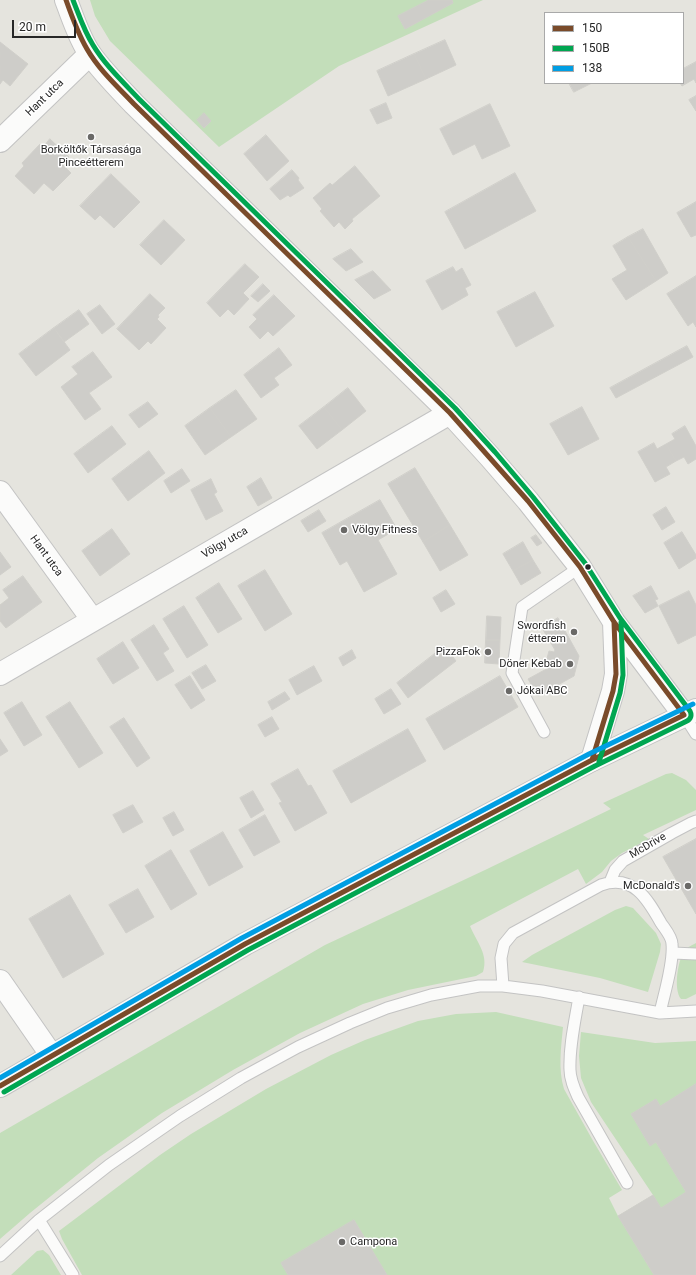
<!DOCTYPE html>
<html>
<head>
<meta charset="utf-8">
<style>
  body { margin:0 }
  #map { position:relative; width:696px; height:1275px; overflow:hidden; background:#e5e4de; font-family:Roboto,sans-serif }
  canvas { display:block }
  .legend { position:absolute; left:544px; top:12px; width:140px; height:72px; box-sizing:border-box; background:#fff; border:1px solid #a9a9a9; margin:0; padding:5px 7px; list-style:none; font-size:12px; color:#272727 }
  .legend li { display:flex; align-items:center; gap:8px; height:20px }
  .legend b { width:20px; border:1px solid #a9a9a9 }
  .scale { position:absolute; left:12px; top:20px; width:64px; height:18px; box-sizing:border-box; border:2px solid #272727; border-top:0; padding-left:5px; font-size:12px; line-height:14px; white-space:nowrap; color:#272727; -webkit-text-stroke:3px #fff; paint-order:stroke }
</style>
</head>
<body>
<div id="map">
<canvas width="696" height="1275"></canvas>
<ul class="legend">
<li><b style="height:5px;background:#7a4b2a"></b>150</li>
<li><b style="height:5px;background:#00a651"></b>150B</li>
<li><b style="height:5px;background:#009ee3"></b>138</li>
</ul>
<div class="scale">20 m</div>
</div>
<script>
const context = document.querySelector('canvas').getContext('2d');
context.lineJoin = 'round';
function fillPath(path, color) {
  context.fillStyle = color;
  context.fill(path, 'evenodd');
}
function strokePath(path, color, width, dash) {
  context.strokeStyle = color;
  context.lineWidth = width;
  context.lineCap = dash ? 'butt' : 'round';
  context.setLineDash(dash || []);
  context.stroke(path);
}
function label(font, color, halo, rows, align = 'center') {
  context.font = font + ' Roboto,sans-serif';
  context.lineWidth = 3;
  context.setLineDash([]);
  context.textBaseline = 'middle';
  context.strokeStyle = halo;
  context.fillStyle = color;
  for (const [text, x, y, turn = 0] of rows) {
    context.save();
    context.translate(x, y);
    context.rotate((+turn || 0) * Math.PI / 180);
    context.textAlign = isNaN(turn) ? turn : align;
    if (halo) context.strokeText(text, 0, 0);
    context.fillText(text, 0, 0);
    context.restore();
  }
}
const green = new Path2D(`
  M90,0H483L339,66L219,147L110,41L95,16Z
  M672,773L686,780L696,790V810L643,835L649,839L622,853L611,861L602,872L586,884L578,869L470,926C476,941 489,954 483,972L476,976L408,990L363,1004L300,1033L233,1070L162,1113L98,1158L30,1213L0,1239V1133L325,945L485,870L611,809L603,803L666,774Z
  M626,906L633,908L656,933L661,944L660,952L648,992L600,978L522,962L532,955L615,910Z
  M696,943V994L686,999H681C673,989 678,959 685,950C687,947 693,945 696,943Z
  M496,1012L563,1027C561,1048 558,1069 564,1089L592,1139L622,1190L609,1198L618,1216L653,1195L591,1102L581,1078L579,1056L581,1032L655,1043L696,1041V1275H82L62,1239L59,1231L160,1155L191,1134L266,1089L331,1055L365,1040L418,1021L456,1014Z
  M43,1250L49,1255L61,1275H11L37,1251Z`);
const building = new Path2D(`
  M429,0H452L453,3L405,29L398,16Z
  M445,40L456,65L426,79L414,54Z
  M0,42L28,64L10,86L3,80L0,84Z
  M414,54L426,79L388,96L377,71Z
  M696,62V83L694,79L682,86L680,83H683V69Z
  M569,83H592L574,92Z
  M696,96V111L689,100Z
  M386,103L392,118L377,124L370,110Z
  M490,104L510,146L482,159L475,144L453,155L440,129Z
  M204,113L211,121L204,128L197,120Z
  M266,135L289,161L267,181L244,154Z
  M50,139L69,157L62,164L71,173L53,191L44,183L34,194L15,176L24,166L22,163L40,144L43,147Z
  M355,166L380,196L352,219L353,221L345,229L339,222L334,227L320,211L322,209L313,198L330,183L332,185Z
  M292,170L299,178L298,180L304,188L290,197L288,195L280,200L270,189Z
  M515,173L536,211L465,249L445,212Z
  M111,174L140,202L114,228L100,215L95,220L80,206Z
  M696,202V235L691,237L677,213Z
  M164,220L185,240L161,265L140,245Z
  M643,229L668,273L656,281L628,237Z
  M628,237L656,281L626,300L612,279L627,270L613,246Z
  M351,249L363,262L346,271L333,259Z
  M245,264L259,277L243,293L249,299L234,315L228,309L220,317L207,303Z
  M453,267L456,272L462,268L471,285L465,288L468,295L442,310L426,281Z
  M373,271L391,290L374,299L355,280Z
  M696,276V327L693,322L688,326L667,294Z
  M263,284L270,291L258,302L251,296Z
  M535,292L554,326L516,347L497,312Z
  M150,294L165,308L158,315L159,317L157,319L166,328L151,344L148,341L139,350L117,329Z
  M274,295L295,316L273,336L268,331L260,339L249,327L257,319L253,315Z
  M100,305L115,324L102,334L87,314Z
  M79,310L89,324L64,342L54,328Z
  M54,328L70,350L36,376L19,354Z
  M687,346L693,357L616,398L610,388Z
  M279,348L292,365L274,378L279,385L261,398L244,375Z
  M93,352L112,377L89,393L101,409L85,420L61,387L78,374L72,367Z
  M348,388L366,411L342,430L324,407Z
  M236,390L257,419L231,437L210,408Z
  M148,402L158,414L139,428L129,415Z
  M324,407L342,430L317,449L299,426Z
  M582,407L599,439L568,455L550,424Z
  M210,408L231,437L205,455L185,426Z
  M112,426L126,444L88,473L74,454Z
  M685,426L696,446V459L688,464L684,457L676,461L666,444L675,439L672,434Z
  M654,443L657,449L666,444L676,461L666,467L670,474L655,482L638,452Z
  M149,451L165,473L128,501L112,479Z
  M415,468L450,525L423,542L388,484Z
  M182,469L190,481L171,493L164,481Z
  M261,478L272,498L258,506L247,487Z
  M211,479L217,492L214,494L223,511L206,520L191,490Z
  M380,500L397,529L378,540L397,574L364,592L347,561L340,565L322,533Z
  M666,507L675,522L662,530L653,515Z
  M319,510L326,521L308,532L301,521Z
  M450,525L468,555L440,571L423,542Z
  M112,529L130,554L100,576L82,551Z
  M682,532L696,555V558L679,569L664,543Z
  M536,535L542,543L537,546L531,538Z
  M523,542L533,560L513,571L503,554Z
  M0,552L11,567L0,575Z
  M533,560L541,573L521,585L513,571Z
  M265,570L292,614L265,631L238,586Z
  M23,576L42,602L6,628L0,621V605L9,598L3,590Z
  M219,583L242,619L218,633L196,598Z
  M651,586L658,599L655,600L658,606L645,613L633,596Z
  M446,590L455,604L441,612L433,598Z
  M689,591L696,605V635L678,644L659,606Z
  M184,606L208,645L187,658L163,619Z
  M487,616L501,617L500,640H486Z
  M558,618L579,656L574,676L538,696L528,679L550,667L551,664L546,662L549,651L554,652L555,650L542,628Z
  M154,625L169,649L163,653L174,671L157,681L131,640Z
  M486,640H500L499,664L485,663Z
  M123,642L139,668L113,684L97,659Z
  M445,646L456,661L408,698L397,683Z
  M352,650L356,658L343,666L339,658Z
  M206,665L216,681L202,689L192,673Z
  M314,666L322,681L297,695L289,680Z
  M190,676L205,700L191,709L175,685Z
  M500,676L518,707L444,750L426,719Z
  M391,689L401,704L384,714L375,699Z
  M285,692L290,699L272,710L268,702Z
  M22,702L42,735L24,746L4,713Z
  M70,702L103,753L79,768L46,717Z
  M272,717L279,729L265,737L258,725Z
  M124,718L150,758L137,767L110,727Z
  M408,729L426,761L351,803L333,771Z
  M0,739L8,751L0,756Z
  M298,769L308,786L311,785L327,813L295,831L279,803L282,802L271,784Z
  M253,791L264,810L251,818L240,798Z
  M133,805L143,822L123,833L113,815Z
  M174,812L184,830L173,836L163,818Z
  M265,815L280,842L254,856L239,830Z
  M223,832L243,867L209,886L190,851Z
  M696,839V914L663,857Z
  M171,850L197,894L171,910L145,866Z
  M138,889L154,917L126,933L109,905Z
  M70,895L104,954L63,978L29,919Z
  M696,1084V1275H654L618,1216L653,1195L661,1208L686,1192L656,1142L650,1146L631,1114L656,1099L660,1106Z
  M354,1220L387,1275H288L281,1263Z`);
const service = new Path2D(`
  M684,715L696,734
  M544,732L512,673L522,607L580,567
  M610,882L615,870L623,861L672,833L691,823L696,821
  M673,953L696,954
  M503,986L501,958L504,944L513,933L601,885C633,874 647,898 661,923C665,929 672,937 672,944C674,963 664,994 660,1013
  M579,997C575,1021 569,1046 570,1070C570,1079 574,1088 578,1097L627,1183
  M39,1220L73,1275
  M0,1256L39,1220L109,1165L180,1116L241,1078L298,1047L350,1023L387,1008L431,995L479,986H503L542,991L660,1013L696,1011`);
const minor = new Path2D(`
  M0,141L90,54
  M0,492L92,619
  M0,674L450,413
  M0,981L52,1056`);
const tertiary = new Path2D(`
  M66,0C73,18 79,38 90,54C103,72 119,88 134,104L450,413L490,457L528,501L580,567L614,622L684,715
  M592,760L613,691L616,674L614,622`);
const secondary = new Path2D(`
  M0,1086L245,944L592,760L696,710`);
const bus1 = new Path2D(`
  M592,760L613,691L616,674L614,622
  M0,1086L245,944L592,760L684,715L614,622L580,567L528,501L450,413L134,104C118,87 99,70 87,49C78,34 72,17 66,0`);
const bus2 = new Path2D(`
  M599,762L620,693L623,675L621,622
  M4,1092L248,950L595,766L687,721C691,719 692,715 690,711L620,618L585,563L533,497L495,452L455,408L139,99C123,82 105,65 93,45C84,31 79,15 73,0`);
const bus3 = new Path2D(`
  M0,1078L242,938L589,754L693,704`);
const markers = [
  [91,137,4,"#6a6967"],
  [344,530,4,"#6a6967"],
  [588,567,3.5,"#272727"],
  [574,632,4,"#6a6967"],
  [488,652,4,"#6a6967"],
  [570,664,4,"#6a6967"],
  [509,691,4,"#6a6967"],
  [688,886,4,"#6a6967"],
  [342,1242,4,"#6a6967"]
];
const streetNames = [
  ["Hant utca",45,98,-44],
  ["Völgy utca",225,543,-30],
  ["Hant utca",46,556,54],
  ["McDrive",648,846,-30]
];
const poiNames = [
  ["Borköltők Társasága",91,150,"center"],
  ["Pinceétterem",91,163,"center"],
  ["Völgy Fitness",352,530,"left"],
  ["Swordfish",566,626],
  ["étterem",566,639],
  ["PizzaFok",480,652],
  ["Döner Kebab",562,664],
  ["Jókai ABC",517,691,"left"],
  ["McDonald's",680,886],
  ["Campona",350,1242,"left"]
];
fillPath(green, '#c3deba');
fillPath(building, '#cecdc9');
strokePath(building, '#d0cfca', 1);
strokePath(service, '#c3c3c3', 13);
strokePath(minor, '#c3c3c3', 24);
strokePath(tertiary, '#c3c3c3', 24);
strokePath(secondary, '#c3c3c3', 24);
strokePath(service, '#fbfbfa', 11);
strokePath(minor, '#fbfbfa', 22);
strokePath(tertiary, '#fbfbfa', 22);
strokePath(secondary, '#fbfbfa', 22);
strokePath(bus1, '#7a4b2a', 5);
strokePath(bus2, '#00a651', 5);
strokePath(bus3, '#009ee3', 5);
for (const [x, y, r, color] of markers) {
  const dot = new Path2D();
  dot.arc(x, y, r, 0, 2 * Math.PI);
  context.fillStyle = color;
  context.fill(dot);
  strokePath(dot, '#fff', 1.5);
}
label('11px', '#272727', '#fff', streetNames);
label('11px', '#272727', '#fff', poiNames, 'right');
</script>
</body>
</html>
